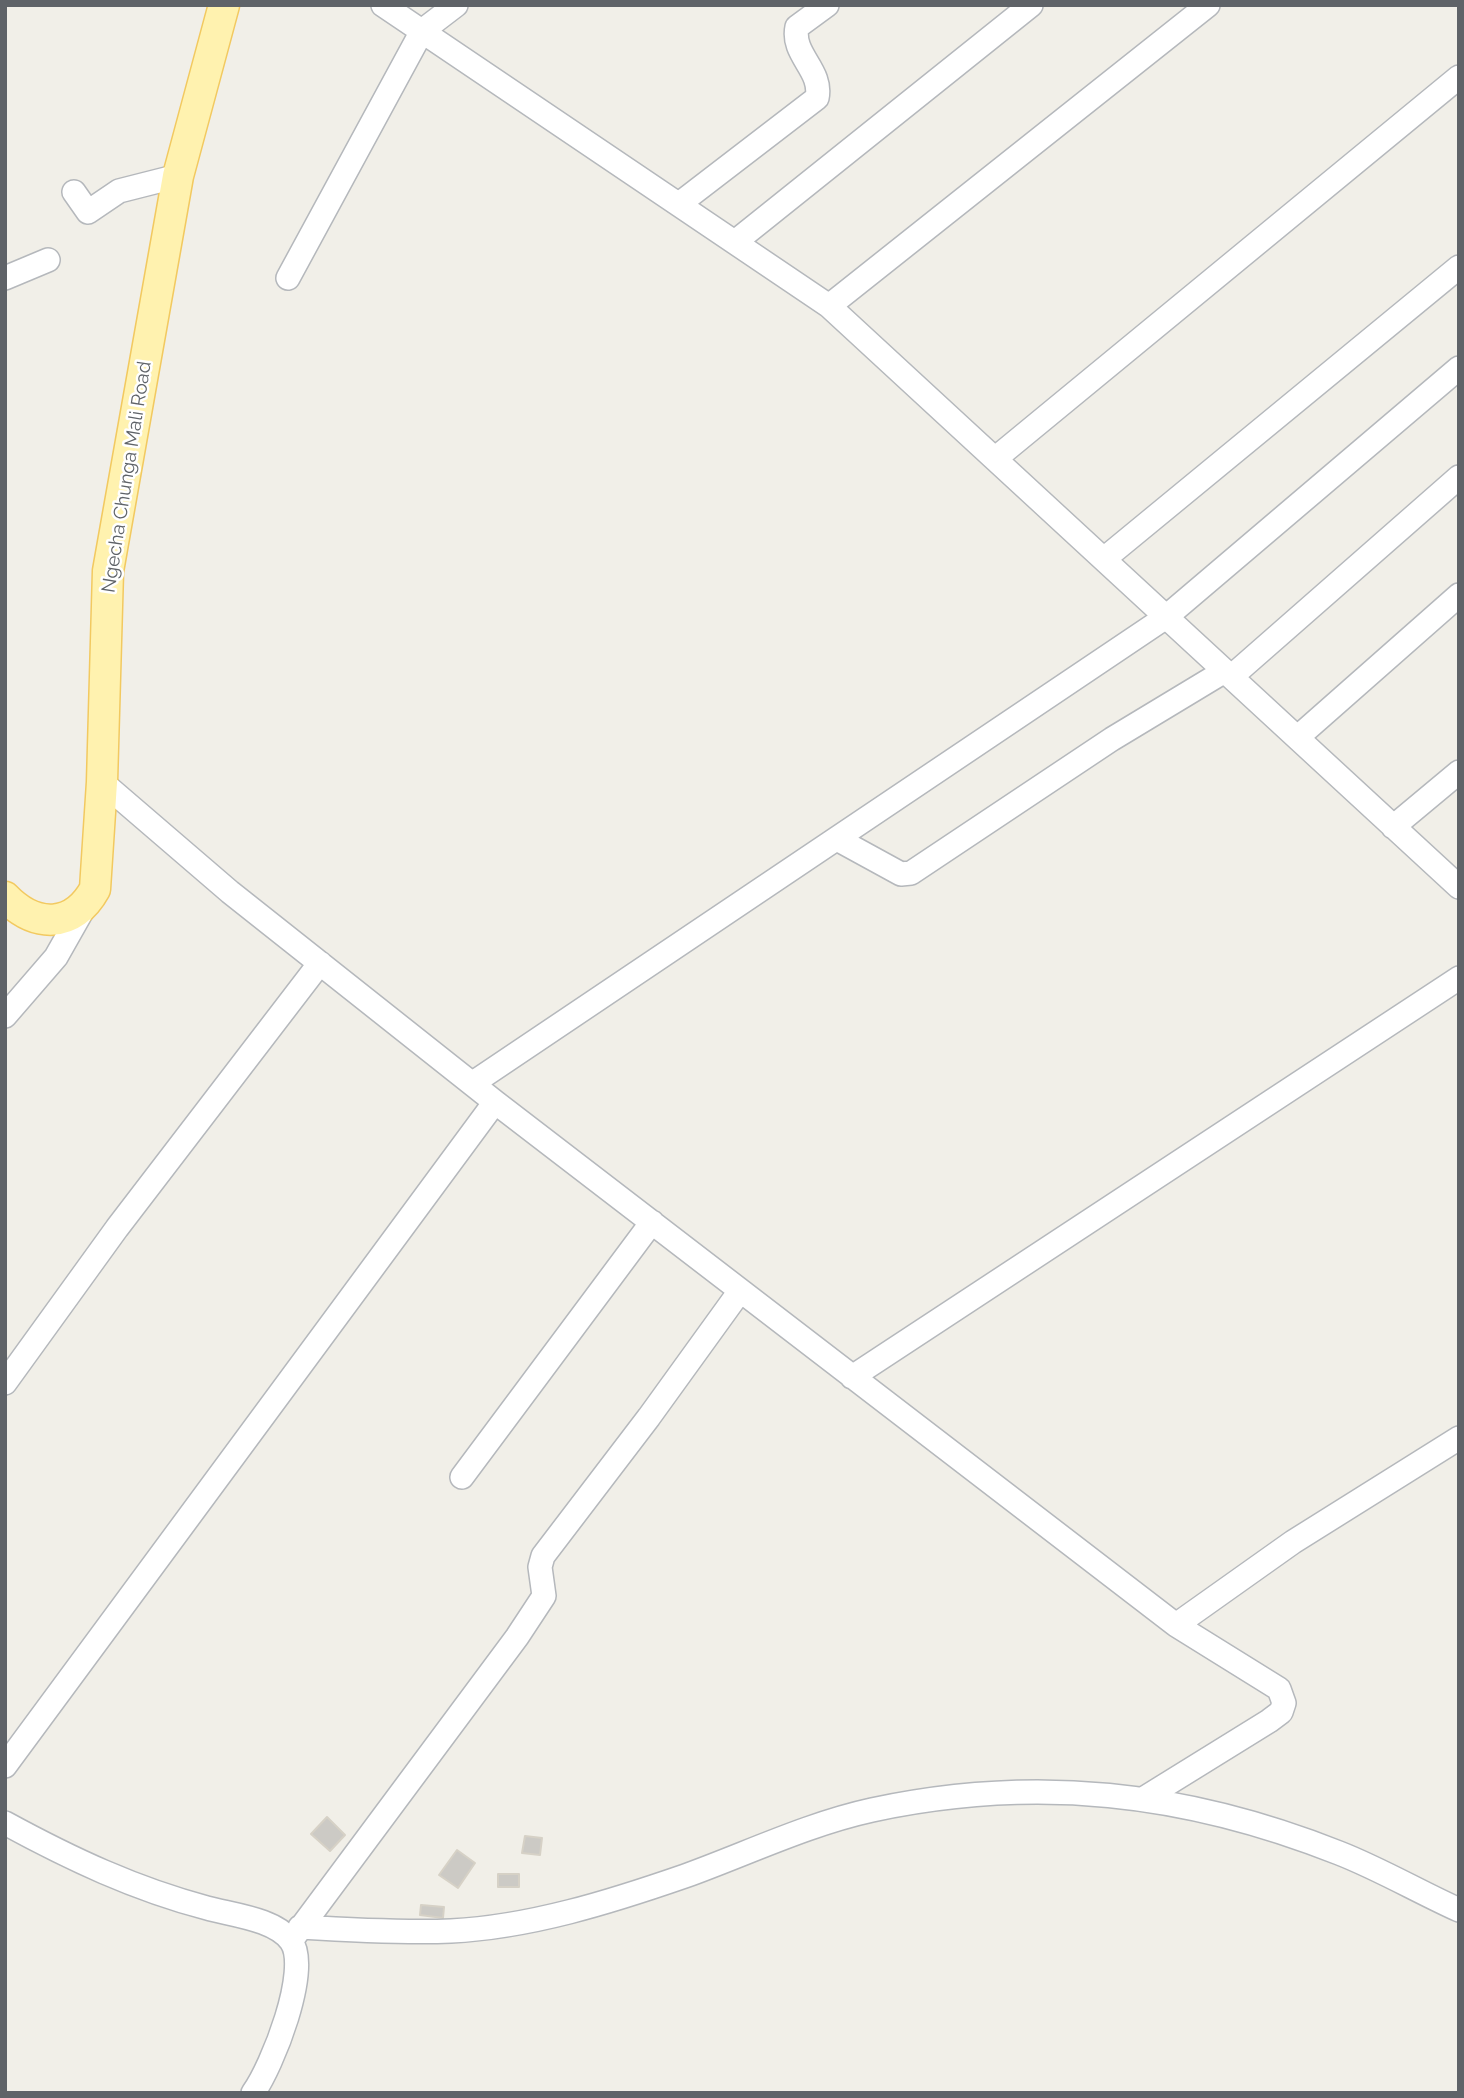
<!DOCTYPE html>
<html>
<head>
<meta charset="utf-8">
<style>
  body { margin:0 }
  #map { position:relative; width:1464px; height:2098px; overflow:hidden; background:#f1efe8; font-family:Raleway,sans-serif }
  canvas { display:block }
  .frame { position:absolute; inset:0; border:7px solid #5f6368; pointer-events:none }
</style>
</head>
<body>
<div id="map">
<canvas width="1464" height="2098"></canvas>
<div class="frame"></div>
</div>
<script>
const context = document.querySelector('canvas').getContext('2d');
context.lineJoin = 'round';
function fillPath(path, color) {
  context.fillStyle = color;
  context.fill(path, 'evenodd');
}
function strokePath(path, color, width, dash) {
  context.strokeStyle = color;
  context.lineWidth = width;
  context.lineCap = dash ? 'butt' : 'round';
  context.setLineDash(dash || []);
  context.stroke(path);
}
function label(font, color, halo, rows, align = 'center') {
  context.font = font + ' Raleway,sans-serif';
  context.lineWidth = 5;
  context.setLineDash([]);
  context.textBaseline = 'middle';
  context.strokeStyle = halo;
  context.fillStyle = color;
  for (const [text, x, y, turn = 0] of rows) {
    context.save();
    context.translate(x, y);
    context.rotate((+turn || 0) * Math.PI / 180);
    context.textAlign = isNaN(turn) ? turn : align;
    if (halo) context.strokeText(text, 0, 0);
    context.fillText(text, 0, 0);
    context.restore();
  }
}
const building = new Path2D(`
  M327,1817L345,1835L330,1851L311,1834Z
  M525,1836L542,1838L540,1855L522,1853Z
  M457,1850L475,1863L458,1888L439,1875Z
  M498,1874H519V1887H498Z
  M421,1905L444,1907L443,1918L420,1915Z`);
const minor = new Path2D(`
  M383,5L829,306L1459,887
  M74,192L88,212L119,191L178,176
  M679,204L817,98C823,70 791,55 797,27L827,5
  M735,242L1031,5
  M5,278L48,260
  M288,278L422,31L456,5
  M829,306L1208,5
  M996,458L1459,77
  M1104,559L1459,267
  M1231,677L1459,477
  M1298,737L1459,595
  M102,782L230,892L495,1102L1176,1625L1293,1542L1459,1438
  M1393,827L1459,772
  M837,839L901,874L911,873L1112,739L1223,672
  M5,1016L56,957L86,904
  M473,1083L1166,617L1459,368
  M852,1377L1459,978
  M5,1383L117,1228L320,963
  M462,1477L652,1222
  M5,1766L495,1102
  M1143,1799L1269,1721L1281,1712L1284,1703L1279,1689L1176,1625
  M5,1823C71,1859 135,1889 207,1908C232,1915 275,1919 291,1941C311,1969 272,2067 253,2093
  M300,1927C349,1930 401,1933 451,1931C530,1927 610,1902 685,1876C746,1854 808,1824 872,1810C1035,1775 1185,1792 1339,1853C1380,1869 1419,1892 1459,1910
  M291,1941L517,1637L544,1596L540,1567L543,1556L649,1417L740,1291`);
const major = new Path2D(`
  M5,897C35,928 73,929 95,889L102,782L108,571L178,176L224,5`);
const streetNames = [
  ["Ngecha Chunga Mali Road",127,477,-81]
];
fillPath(building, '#cccac5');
strokePath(building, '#d6d1c6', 2);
strokePath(minor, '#b5b8bc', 26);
strokePath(major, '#f2c960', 33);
strokePath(minor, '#fff', 23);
strokePath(major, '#fff2af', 30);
label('19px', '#5f6368', '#fff', streetNames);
</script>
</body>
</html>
